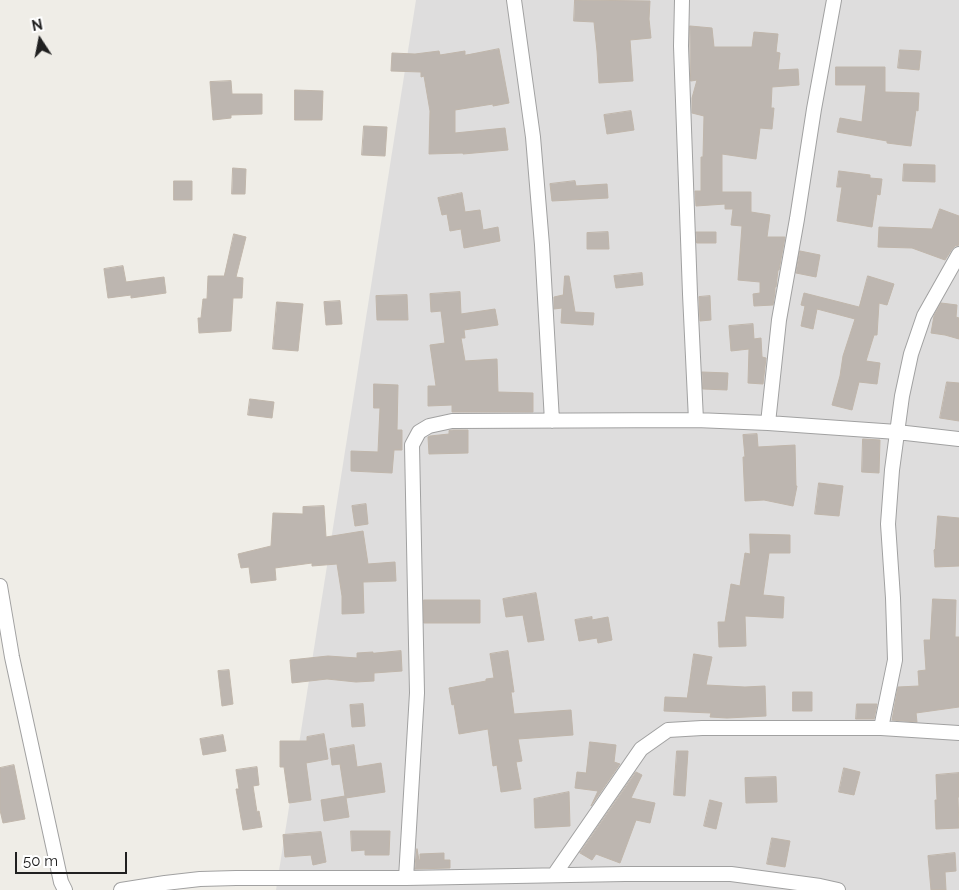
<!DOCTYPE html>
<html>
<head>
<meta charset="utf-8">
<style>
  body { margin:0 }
  #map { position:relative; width:959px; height:890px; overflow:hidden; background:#efede7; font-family:Raleway,sans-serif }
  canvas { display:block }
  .north { position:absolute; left:15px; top:15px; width:50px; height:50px; -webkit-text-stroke:4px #fff; paint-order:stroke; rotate:349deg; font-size:14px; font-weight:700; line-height:20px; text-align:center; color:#202020 }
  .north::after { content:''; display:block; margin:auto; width:18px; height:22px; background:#202020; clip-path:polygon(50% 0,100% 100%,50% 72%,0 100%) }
  .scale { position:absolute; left:15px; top:852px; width:112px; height:22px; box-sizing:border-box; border:2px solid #202020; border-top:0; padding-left:6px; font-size:15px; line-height:18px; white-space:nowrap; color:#202020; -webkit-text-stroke:4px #fff; paint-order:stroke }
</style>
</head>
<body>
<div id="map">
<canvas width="959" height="890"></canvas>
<div class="north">N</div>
<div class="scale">50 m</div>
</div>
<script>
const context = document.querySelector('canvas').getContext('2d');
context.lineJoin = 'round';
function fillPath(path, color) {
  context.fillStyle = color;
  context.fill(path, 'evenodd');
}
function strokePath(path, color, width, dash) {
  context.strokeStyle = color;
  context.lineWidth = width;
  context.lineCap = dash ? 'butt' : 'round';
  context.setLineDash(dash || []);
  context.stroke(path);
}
const residential = new Path2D(`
  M416,0H959V890H276Z`);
const building = new Path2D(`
  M575,0L650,1L649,19L651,38L630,40L633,81L599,83L597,51L594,22L574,21Z
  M690,26L712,28L714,47H752L754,32L778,34L776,52L780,53L778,70L798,69L799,85L772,87L771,108H774L772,129L760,128L756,159L722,154V192H751V212L770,215L767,237H785L779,270H778L776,287H775V292L773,305L754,306L753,294L760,293V282L738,280L742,226L731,225L733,209H725V204L696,206L695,191H701V157H703L704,116L692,113V98L697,80L691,81Z
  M499,49L509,103L493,106V104L455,110V133L505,128L508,150L463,154V153L429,154L430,111L424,76L421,77V72L391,71L392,53L415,54L439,51L440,55L465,51V55Z
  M900,50L921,51L919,70L898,68Z
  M836,67H885V92L919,93L918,111L916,110L911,146L887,143V141L837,132L840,118L862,122L866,85H836Z
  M231,81L232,94H262V114L231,115V118L213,120L210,82Z
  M295,90L323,91L322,120H295Z
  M631,111L634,130L607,134L604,115Z
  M364,126L387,127L385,156L362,155Z
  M904,164L935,165V182L903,181Z
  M233,168L246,169L245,194H232Z
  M839,171L870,175V178L882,179L880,195L877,194L872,227L837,221L842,187H837Z
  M174,181H192V200H174Z
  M575,181L576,186L607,184L608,198L552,201L550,184Z
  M462,193L465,212L480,210L483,230L498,227L500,241L464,248L461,229L450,231L447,214L442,215L438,198Z
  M940,209L959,216V245L955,246L952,249L945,260L912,248L878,247L879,227L932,229Z
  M608,232L609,249H587V233Z
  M696,232H716V243H697Z
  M234,234L246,237L236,277L243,278L242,298H233L231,331L199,333L198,318H201L203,299H207L208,276H224Z
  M800,251L820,255L816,277L796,273Z
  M123,266L126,282L164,277L166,293L131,298V295L108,298L104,269Z
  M642,273L643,285L616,288L614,276Z
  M565,276H569L575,312L594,313L593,325L561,323L562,308L554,309V297L563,295Z
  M868,276L894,284L887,305L879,303L877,335H874L866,361L880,363L877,384L859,382L852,410L832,405L840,376L843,356L855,319L817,309L813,329L801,326L805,306L801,305L804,293L859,307Z
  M460,292L461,314L495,309L498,325L464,330L465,338H461L465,361L497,359L498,392L533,393V412H452V405L428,406V386H436L430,345L445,343L441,311L431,312L430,294Z
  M407,295L408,320H377L376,296Z
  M710,296L711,320L700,321L699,297Z
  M340,301L342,324L326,325L324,302Z
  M277,302L303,304L298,351L273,349Z
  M941,303L957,305L956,317L959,318V339L945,335L931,333L934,316Z
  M753,324L754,339L761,338L762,357L766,358L763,384L748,383L749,349L731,351L729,326Z
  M702,372L728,373L727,390L703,389Z
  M947,382L959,383V421L940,418Z
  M374,384L398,385L397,430H402V450H394L392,473L351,471V451L378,452L380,408H374Z
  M250,399L274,402L272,418L248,415Z
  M453,430H468V453L429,454L428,437L430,436L449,434V431Z
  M757,434L758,447L795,445L796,486H797L793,506L764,500L745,501L743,457H745L743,435Z
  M863,439L880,440L879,473L862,472Z
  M819,483L843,486L839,516L815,514Z
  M366,504L368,524L355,526L352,506Z
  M324,506L326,537L363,531L368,564L395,562L396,581L363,582L364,613L342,614V596L337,564L312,566V563L275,568L276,580L251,583L249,567L241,568L238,554L271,546L273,513L303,514V507Z
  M938,516L959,518V566L935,567L934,550L935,549Z
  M750,534L790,535V553H769L763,595L784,597L783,618L745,616L746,646L719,647L718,622H725L731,584L740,586L745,553L750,554Z
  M536,593L544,640L528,642L523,615L506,617L503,599Z
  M933,599L956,600L955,637H959V707L916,713L917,722L892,720L898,687L919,686L918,671L926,670L924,640H930Z
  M424,600H480V623H424Z
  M592,617V620L608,617L612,640L598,643L597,638L579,641L575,620Z
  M401,651L402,671L374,673V681L356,682L327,679L292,683L290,660L328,656L357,658V653L373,652V653Z
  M508,651L514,692H511L514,714L571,710L573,735L518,739L522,761L516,762L521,789L501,792L497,765L493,766L488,729L459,734L454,704L452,705L449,688L486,681V679L494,678L490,654Z
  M694,654L712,657L706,685L745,687L765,686L766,716L727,718L710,717L711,713L664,711L665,697L687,698Z
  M229,670L233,704L222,706L218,671Z
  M793,692H812V711H793Z
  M363,704L365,726L352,727L350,705Z
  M857,704H877L874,719H856Z
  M324,734L328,759L306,763L311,800L289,803L284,767H280V741H307V737Z
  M223,735L226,751L203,755L200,739Z
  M590,742L616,745L614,762L620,764L591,806L598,791L575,788L577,772L586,773Z
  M354,745L357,767L381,763L385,792L346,798L349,817L324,821L321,800L345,796L340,764L332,765L330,749Z
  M677,751H688L685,796L674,795Z
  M14,765L25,819L3,823L0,810V768Z
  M257,767L259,785L253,786L257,812L259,811L262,827L243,830L236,789H239L236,770Z
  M844,768L860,772L854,795L839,792Z
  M636,772L642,775L631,798L655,803L650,823L636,820L620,863L596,854L592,860L580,853Z
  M959,773V797H958L959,828L936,829L935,800H937L936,775Z
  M776,777L777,802L746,803L745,778Z
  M569,792L570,826L535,828L534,799Z
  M710,800L722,803L716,829L704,826Z
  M351,831H390L389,855H365V850L352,851Z
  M321,832L326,862L313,865L311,855L285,857L283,835Z
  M772,838L790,841L785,867L767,864Z
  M417,849L419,860H420V854L444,853V860H450V868L415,869Z
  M955,853L956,871L945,872L946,890H931L928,856Z`);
const street = new Path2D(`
  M514,0L533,137L542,245L552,421
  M682,0L681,46L690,294L696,420
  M768,423L779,320L797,219L814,109L834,0
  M0,586L12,657L61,882L65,890
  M881,728L895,660L893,598L888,524L892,470L902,396L911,354L924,316L959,254
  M554,875L641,749L668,730L702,728H881L959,733
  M406,878L417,693L412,445L419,432L429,426L452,421L696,420L768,423L897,432L959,439
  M121,890L165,883L200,879L236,878H406L625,874H731L820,886L838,890`);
fillPath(residential, '#dedddd');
fillPath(building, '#bdb6b0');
strokePath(building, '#c0b6ab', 1);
strokePath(street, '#a1a1a1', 16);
strokePath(street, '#fff', 14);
</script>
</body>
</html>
